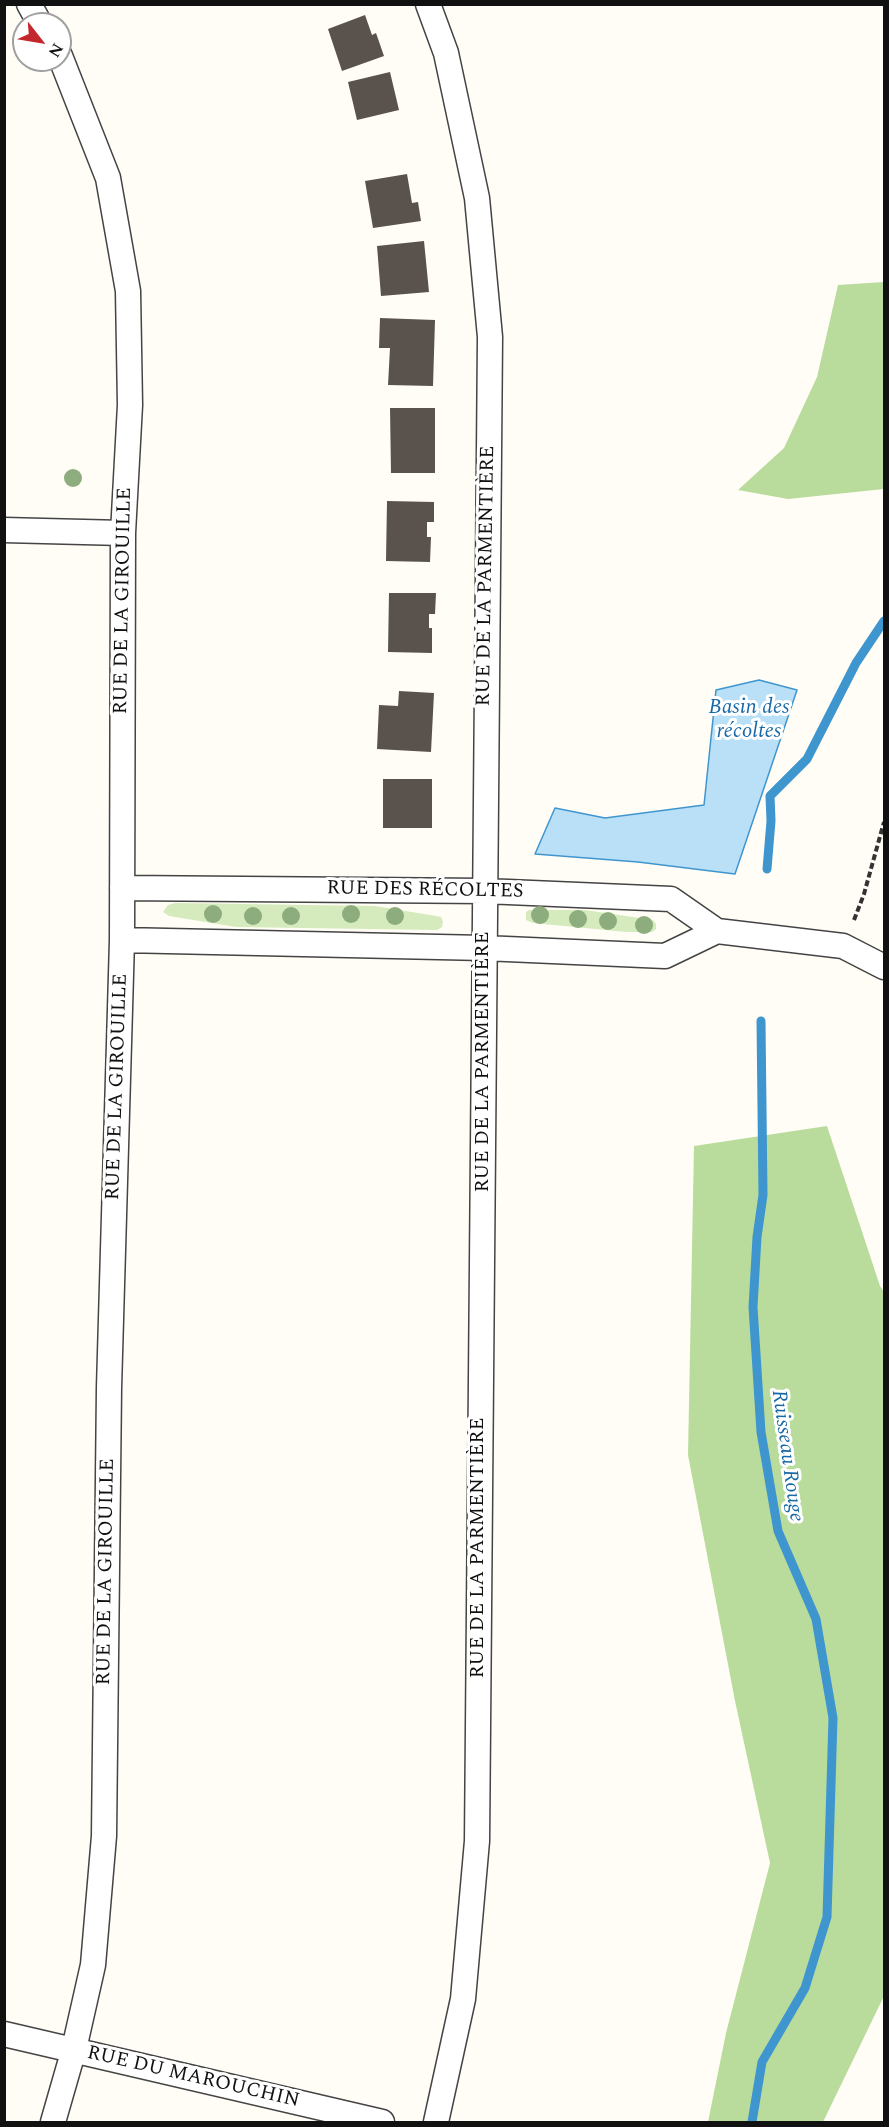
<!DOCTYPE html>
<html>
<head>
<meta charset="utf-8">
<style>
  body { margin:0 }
  #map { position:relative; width:889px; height:2127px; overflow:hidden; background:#fffdf5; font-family:Spectral,serif }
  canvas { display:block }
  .frame { position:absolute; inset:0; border:6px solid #111; pointer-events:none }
  .north { position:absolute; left:12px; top:12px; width:60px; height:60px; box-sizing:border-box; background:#fff; border:2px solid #a0a0a0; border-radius:50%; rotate:121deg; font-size:16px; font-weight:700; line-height:24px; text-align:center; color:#111 }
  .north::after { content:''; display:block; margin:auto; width:21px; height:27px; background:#c4262e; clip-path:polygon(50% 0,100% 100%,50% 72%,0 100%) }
</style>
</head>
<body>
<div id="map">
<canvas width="889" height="2127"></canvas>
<div class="frame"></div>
<div class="north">N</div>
</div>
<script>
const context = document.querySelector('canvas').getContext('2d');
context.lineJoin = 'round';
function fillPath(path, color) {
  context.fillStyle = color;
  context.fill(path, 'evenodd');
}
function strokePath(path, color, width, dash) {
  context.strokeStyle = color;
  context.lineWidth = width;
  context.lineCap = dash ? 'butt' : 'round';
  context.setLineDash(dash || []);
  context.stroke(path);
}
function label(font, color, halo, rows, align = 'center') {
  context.font = font + ' Spectral,serif';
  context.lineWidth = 6;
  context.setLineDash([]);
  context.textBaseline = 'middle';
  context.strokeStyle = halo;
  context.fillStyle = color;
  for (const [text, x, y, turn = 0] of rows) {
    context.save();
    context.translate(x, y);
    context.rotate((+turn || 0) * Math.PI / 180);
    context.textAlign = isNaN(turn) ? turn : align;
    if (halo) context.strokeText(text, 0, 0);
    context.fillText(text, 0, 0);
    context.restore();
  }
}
const green = new Path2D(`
  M175,903L375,906L436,916L441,917L443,922L442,927L437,930L236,927L169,916L163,912L168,905Z
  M529,910H585L653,920L656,924V929L652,932H626L533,923L526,920V912Z`);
const forest = new Path2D(`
  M884,282V489L788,499L738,490L784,448L817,377L838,285Z
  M827,1126L880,1286L884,1292V1996L823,2122H708L726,2033L770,1863L735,1701L688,1455L694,1146Z`);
const water = new Path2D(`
  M759,680L797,690L735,874L638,862L535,854L555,808L605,818L704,805L716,690Z`);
const stream = new Path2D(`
  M767,869L771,821L770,796L807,759L856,663L884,621
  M752,2122L762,2062L805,1988L827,1917L833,1718L816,1619L778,1531L761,1432L753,1307L757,1237L763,1195L761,1021`);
const building = new Path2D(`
  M365,15L372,35L376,33L384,56L342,71L328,29Z
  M390,72L399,110L357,120L348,82Z
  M407,174L412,203L418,202L421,221L373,228L365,181Z
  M424,241L429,292L381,296L377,246Z
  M380,318L435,320L433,386L388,385L390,348H379Z
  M390,408H435V473H391Z
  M387,501L434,502V522H427V537H431L430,562L386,561Z
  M389,593H436L435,614H429V628H432V653L388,652Z
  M399,691L434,693L431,752L377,749L379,705L398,706Z
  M383,779H432V828H383Z`);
const path = new Path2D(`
  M854,920L864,894L884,822`);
const minor = new Path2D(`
  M29,4L40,24
  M428,4L446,53L477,198L490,337L477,1841L463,1999L436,2122
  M4,530L123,533
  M122,888L485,891L671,899L717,931L843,946L884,967
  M122,940L484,948L665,956L717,931
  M4,2034L382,2122
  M53,2122L74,2049L93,1965L104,1836L109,1388L122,940L123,533L130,405L128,291L108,178L60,56`);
const trees = [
  [73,478],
  [213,914],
  [351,914],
  [540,915],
  [253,916],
  [291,916],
  [395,916],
  [578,919],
  [608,921],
  [644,925]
];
const streetNames = [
  ["RUE DE LA PARMENTIÈRE",487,576,-89],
  ["RUE DE LA GIROUILLE",124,601,-89],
  ["RUE DES RÉCOLTES",425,891,1],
  ["RUE DE LA PARMENTIÈRE",484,1062,-90],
  ["RUE DE LA GIROUILLE",118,1087,-88],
  ["RUE DE LA PARMENTIÈRE",479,1548,-90],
  ["RUE DE LA GIROUILLE",107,1572,-89],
  ["RUE DU MAROUCHIN",193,2078,13]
];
const waterNames = [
  ["Basin des",749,709],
  ["récoltes",749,733],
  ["Ruisseau Rouge",786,1456,82]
];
fillPath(green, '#d5ebbd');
fillPath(forest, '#b9dc9c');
fillPath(water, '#b9e0f7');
strokePath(water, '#3f96cf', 1.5);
strokePath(stream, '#3f96cf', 9);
fillPath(building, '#5a524d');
strokePath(minor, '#444', 27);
strokePath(path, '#333', 4, [6, 3]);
strokePath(minor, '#fff', 24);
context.fillStyle = '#8dad7f';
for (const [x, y] of trees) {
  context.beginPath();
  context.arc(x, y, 9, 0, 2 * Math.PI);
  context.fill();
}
label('20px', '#111', '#fff', streetNames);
label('italic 21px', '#1768a6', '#fff', waterNames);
</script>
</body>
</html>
